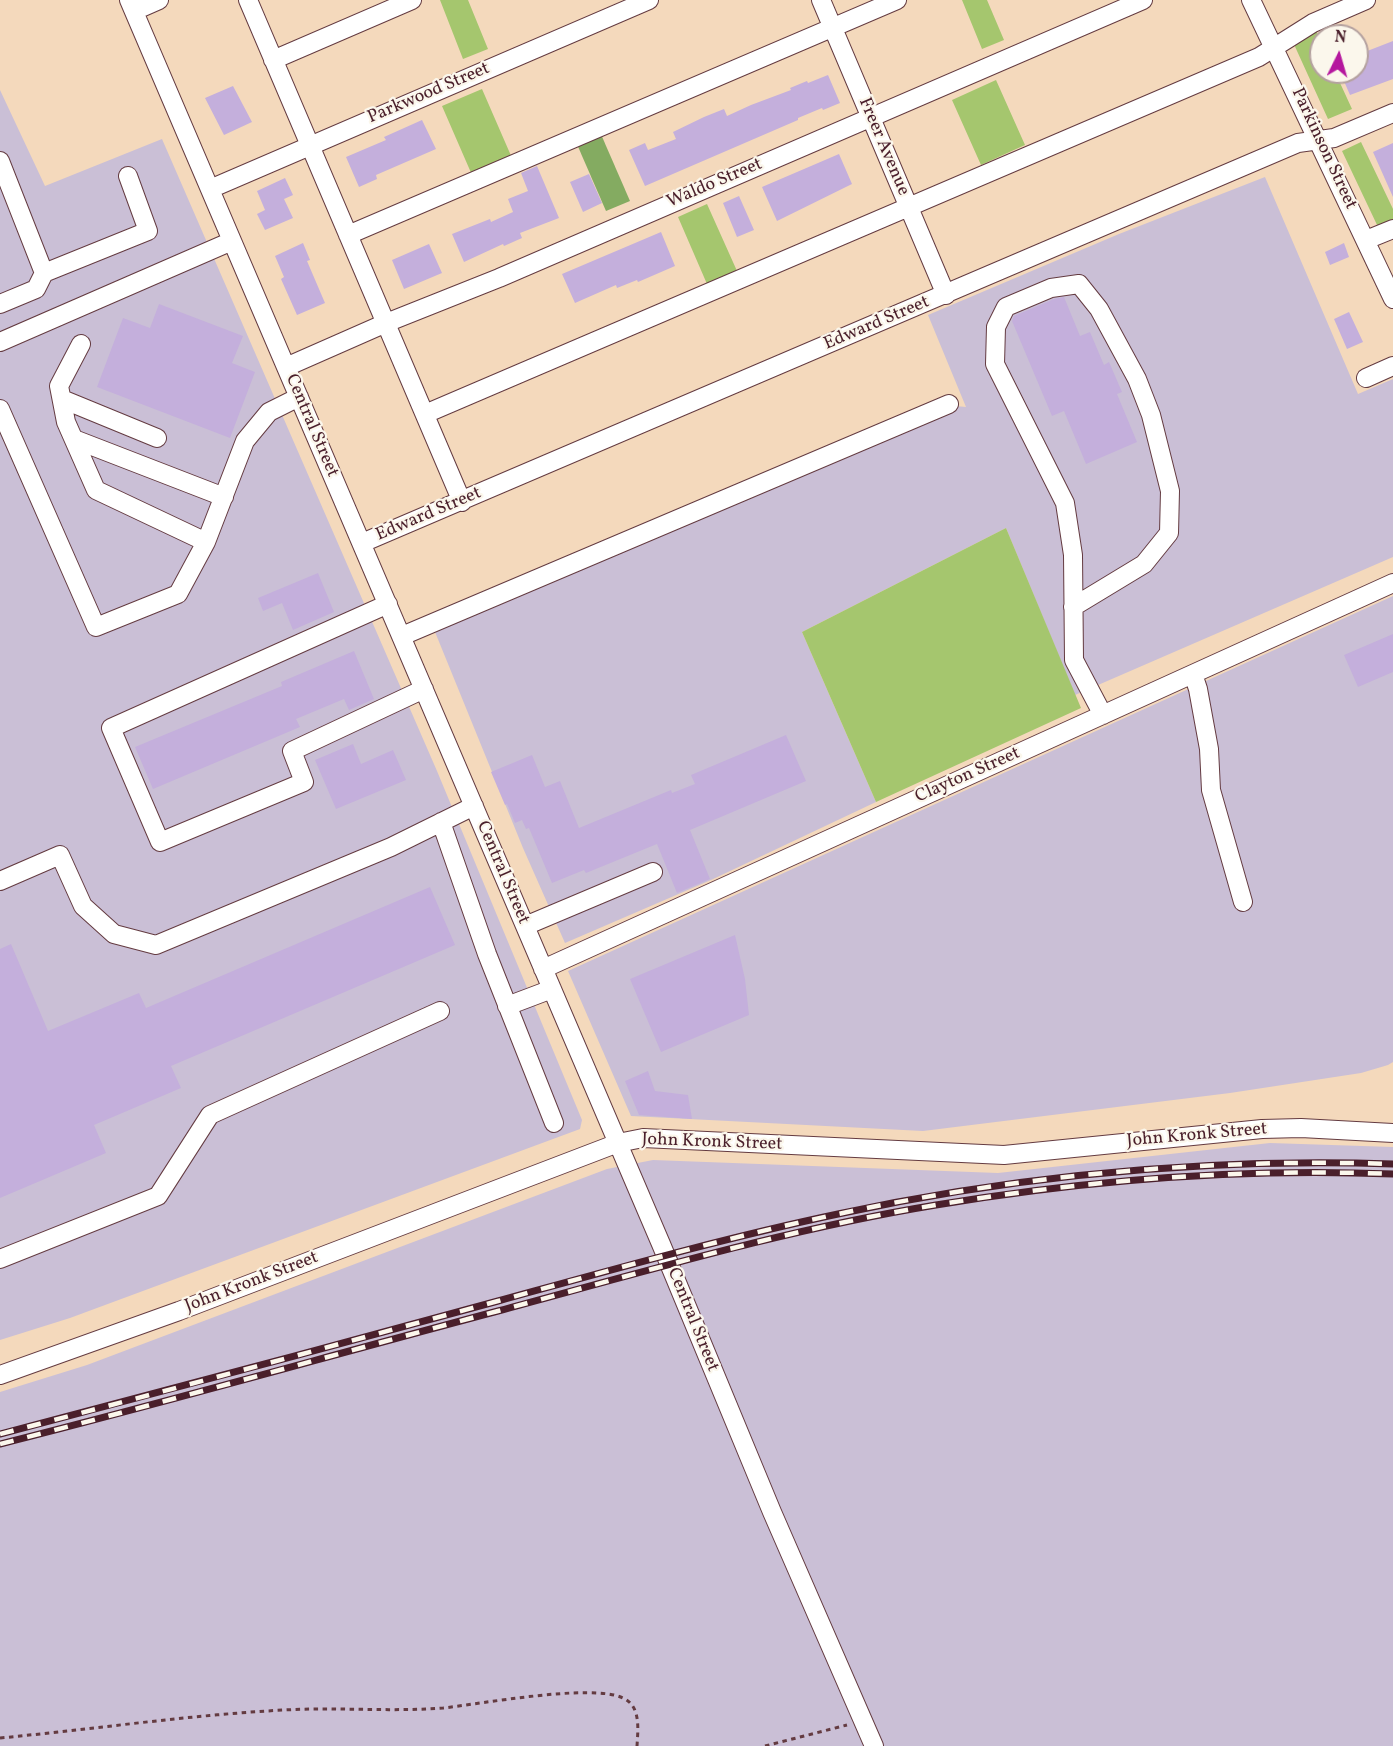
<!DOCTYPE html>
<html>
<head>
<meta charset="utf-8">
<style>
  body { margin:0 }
  #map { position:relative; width:1393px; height:1746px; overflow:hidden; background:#f4d9bc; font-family:Vollkorn,serif }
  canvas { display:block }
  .north { position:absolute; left:1309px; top:24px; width:60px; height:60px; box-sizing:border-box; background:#fbf7ec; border:2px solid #b4a19f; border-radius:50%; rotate:5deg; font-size:16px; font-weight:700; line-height:24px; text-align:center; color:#4a1f2b }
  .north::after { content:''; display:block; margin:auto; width:21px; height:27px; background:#b5179e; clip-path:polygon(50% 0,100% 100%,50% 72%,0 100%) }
</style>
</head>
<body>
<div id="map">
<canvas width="1393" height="1746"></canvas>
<div class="north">N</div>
</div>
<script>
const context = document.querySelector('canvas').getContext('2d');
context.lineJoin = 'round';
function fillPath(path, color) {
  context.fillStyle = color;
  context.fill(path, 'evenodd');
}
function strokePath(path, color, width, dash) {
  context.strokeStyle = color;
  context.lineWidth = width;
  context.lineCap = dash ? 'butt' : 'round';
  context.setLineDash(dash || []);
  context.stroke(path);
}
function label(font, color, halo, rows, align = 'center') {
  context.font = font + ' Vollkorn,serif';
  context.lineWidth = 4.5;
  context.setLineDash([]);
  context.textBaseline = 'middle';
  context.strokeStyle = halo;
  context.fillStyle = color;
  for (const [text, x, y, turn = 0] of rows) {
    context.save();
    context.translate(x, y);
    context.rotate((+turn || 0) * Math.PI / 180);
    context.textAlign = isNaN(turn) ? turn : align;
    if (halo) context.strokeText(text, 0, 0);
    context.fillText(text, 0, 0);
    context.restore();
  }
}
const industrial = new Path2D(`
  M0,90L45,186L162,139L437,771L582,1120L580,1129L70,1318L0,1340Z
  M1265,177L1358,394L1393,379V557L1075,695L1006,528L802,632L876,802L711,880L565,943L523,848L433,627L955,406L966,407L928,315L1119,234Z
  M1393,596V1062L1388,1065L1361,1073L1230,1093L923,1131L631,1116L568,971Z
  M1270,1143L1393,1147V1746H0V1392L87,1365L607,1169L653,1160L998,1173Z`);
const green = new Path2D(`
  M440,0H468L488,49L463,59Z
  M962,0H987L1004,40L982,49Z
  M1315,28L1321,41V72H1335L1352,109L1328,119L1292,40Z
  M996,80L1025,145L981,165L952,100Z
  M482,89L512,158L472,175L442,106Z
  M1361,142L1393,209V220L1378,227L1342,151Z
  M707,204L737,271L707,284L678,217Z
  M1006,528L1081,708L876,802L802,632Z`);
const forest = new Path2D(`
  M600,132L630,201L606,211L576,142Z`);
const building = new Path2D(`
  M1393,41V79L1350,95L1340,72H1357V55Z
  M828,75L840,103L823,110L822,108L798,118V120L645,186L629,150L645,143L648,150L676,139L673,132L704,117L724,109L727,116L751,105L791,90L790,88L807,81L808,83Z
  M233,86L252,122L224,135L205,98Z
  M422,120L436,149L376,175L377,179L359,187L346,157L386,140L384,137Z
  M1393,143V197L1373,152Z
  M839,154L852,184L777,221L762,187Z
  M537,166L559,218L520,233L522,238L504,246L503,244L464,262L452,234L490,219L491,222L513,212L508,199L528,191L521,173Z
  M589,174L602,203L583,212L570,182Z
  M285,178L293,195L284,199L293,218L265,230L257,214L265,210L257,191Z
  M739,196L754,230L737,237L723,203Z
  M661,232L675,266L638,282L637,280L617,288L616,285L575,303L562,274Z
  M303,243L310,260L307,261L325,303L297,315L281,279L284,277L275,256Z
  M1344,243L1349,257L1330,265L1325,252Z
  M429,244L442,273L404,289L392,260Z
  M1064,297L1080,336L1090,332L1104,365L1109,362L1122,392L1117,394L1137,442L1086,464L1064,411L1052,416L1012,321L1014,316L1054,299Z
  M159,304L243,336L232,363L255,372L230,438L97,387L123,318L150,328Z
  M1349,312L1363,342L1347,349L1334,319Z
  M318,573L334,612L293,630L282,603L263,611L258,598Z
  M1393,634V672L1358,687L1344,655Z
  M354,651L374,699L349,710L344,699L296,719L300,727L153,789L135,747L282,686L281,682Z
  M786,735L806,781L690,830L710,879L677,893L657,844L586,873L584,870L552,883L529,828L526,829L522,820L515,823L507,804L505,805L491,772L532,755L545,787L560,781L579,828L671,790L672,793L695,784L691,775Z
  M353,744L361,764L393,750L406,780L336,809L315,760Z
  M430,887L455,945L171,1066L181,1088L94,1125L106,1153L0,1198V949L11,944L48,1031L139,993L146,1008Z
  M735,935L745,979L749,1015L661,1052L630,979Z
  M648,1071L655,1091L688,1095L692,1119L639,1115L625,1081Z`);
const path = new Path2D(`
  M0,1738C95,1729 189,1715 284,1710C337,1707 390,1712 443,1708C481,1704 592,1683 623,1698C641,1706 638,1729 637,1746
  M765,1746L847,1725`);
const minor = new Path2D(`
  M129,0L661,1244L772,1512L874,1746
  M248,0L462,502
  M821,0L946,295
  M1251,0L1393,299
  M134,11L159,0
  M273,60L412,0
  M0,161L44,273L36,289L0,304
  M210,189L649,0
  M348,235L897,0
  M1366,240L1393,229
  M44,273L148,231L128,176
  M0,342L232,241
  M81,344L59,386L66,422L96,490L206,542L245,441L269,412L299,397
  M286,367L386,323L499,278L1143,0
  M1366,378L1393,366
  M62,399L157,438
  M0,409L96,627L178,594L206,542
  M425,414L1259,57L1313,23L1366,0
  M74,439L224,497
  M362,543L1298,143L1334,138L1393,113
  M388,604L111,728L160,842L304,782L292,751L424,689
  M1073,607L1144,564L1169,533L1170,491L1151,415L1137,379L1099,309L1079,284L1051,288L1006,307L996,327L995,364L1065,503L1073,555L1074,660L1103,715
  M402,636L949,404
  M1193,674L1198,689L1209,749L1211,790L1243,902
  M441,822L487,954L554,1123
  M0,881L60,855L83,906L114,934L156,945L391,847L474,806
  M525,926L653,872
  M543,969L1393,583
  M507,1006L552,989
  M0,1259L158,1196L210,1115L440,1011
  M0,1375L179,1311L618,1143L643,1138L1004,1155L1262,1129L1301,1128L1393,1133`);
const rail = new Path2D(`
  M0,1434C167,1391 332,1346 498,1301C611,1270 724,1238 838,1214C1020,1175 1207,1158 1393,1164
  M0,1444C167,1402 332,1355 498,1311C643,1272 788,1229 936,1205C1087,1180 1240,1168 1393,1174`);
const streetNames = [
  ["Parkwood Street",429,94,-23],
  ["Freer Avenue",883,147,67],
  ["Parkinson Street",1323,149,65],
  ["Waldo Street",715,184,-23],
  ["Edward Street",877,324,-23],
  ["Central Street",311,426,67],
  ["Edward Street",429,515,-23],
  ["Clayton Street",968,776,-24],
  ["Central Street",502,873,67],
  ["John Kronk Street",1197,1136,-5],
  ["John Kronk Street",712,1143,2],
  ["John Kronk Street",252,1283,-21],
  ["Central Street",692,1320,68]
];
fillPath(industrial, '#cabfd6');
fillPath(green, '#a5c66e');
fillPath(forest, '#84ab61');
fillPath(building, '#c4afdc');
strokePath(minor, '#643b41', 20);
strokePath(path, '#643b41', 3, [4.5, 4.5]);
strokePath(minor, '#fff', 18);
strokePath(rail, '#4a1f2b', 7);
strokePath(rail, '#fbf7ec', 4.5, [14]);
label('18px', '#4a1f2b', '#fbf7ec', streetNames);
</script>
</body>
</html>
